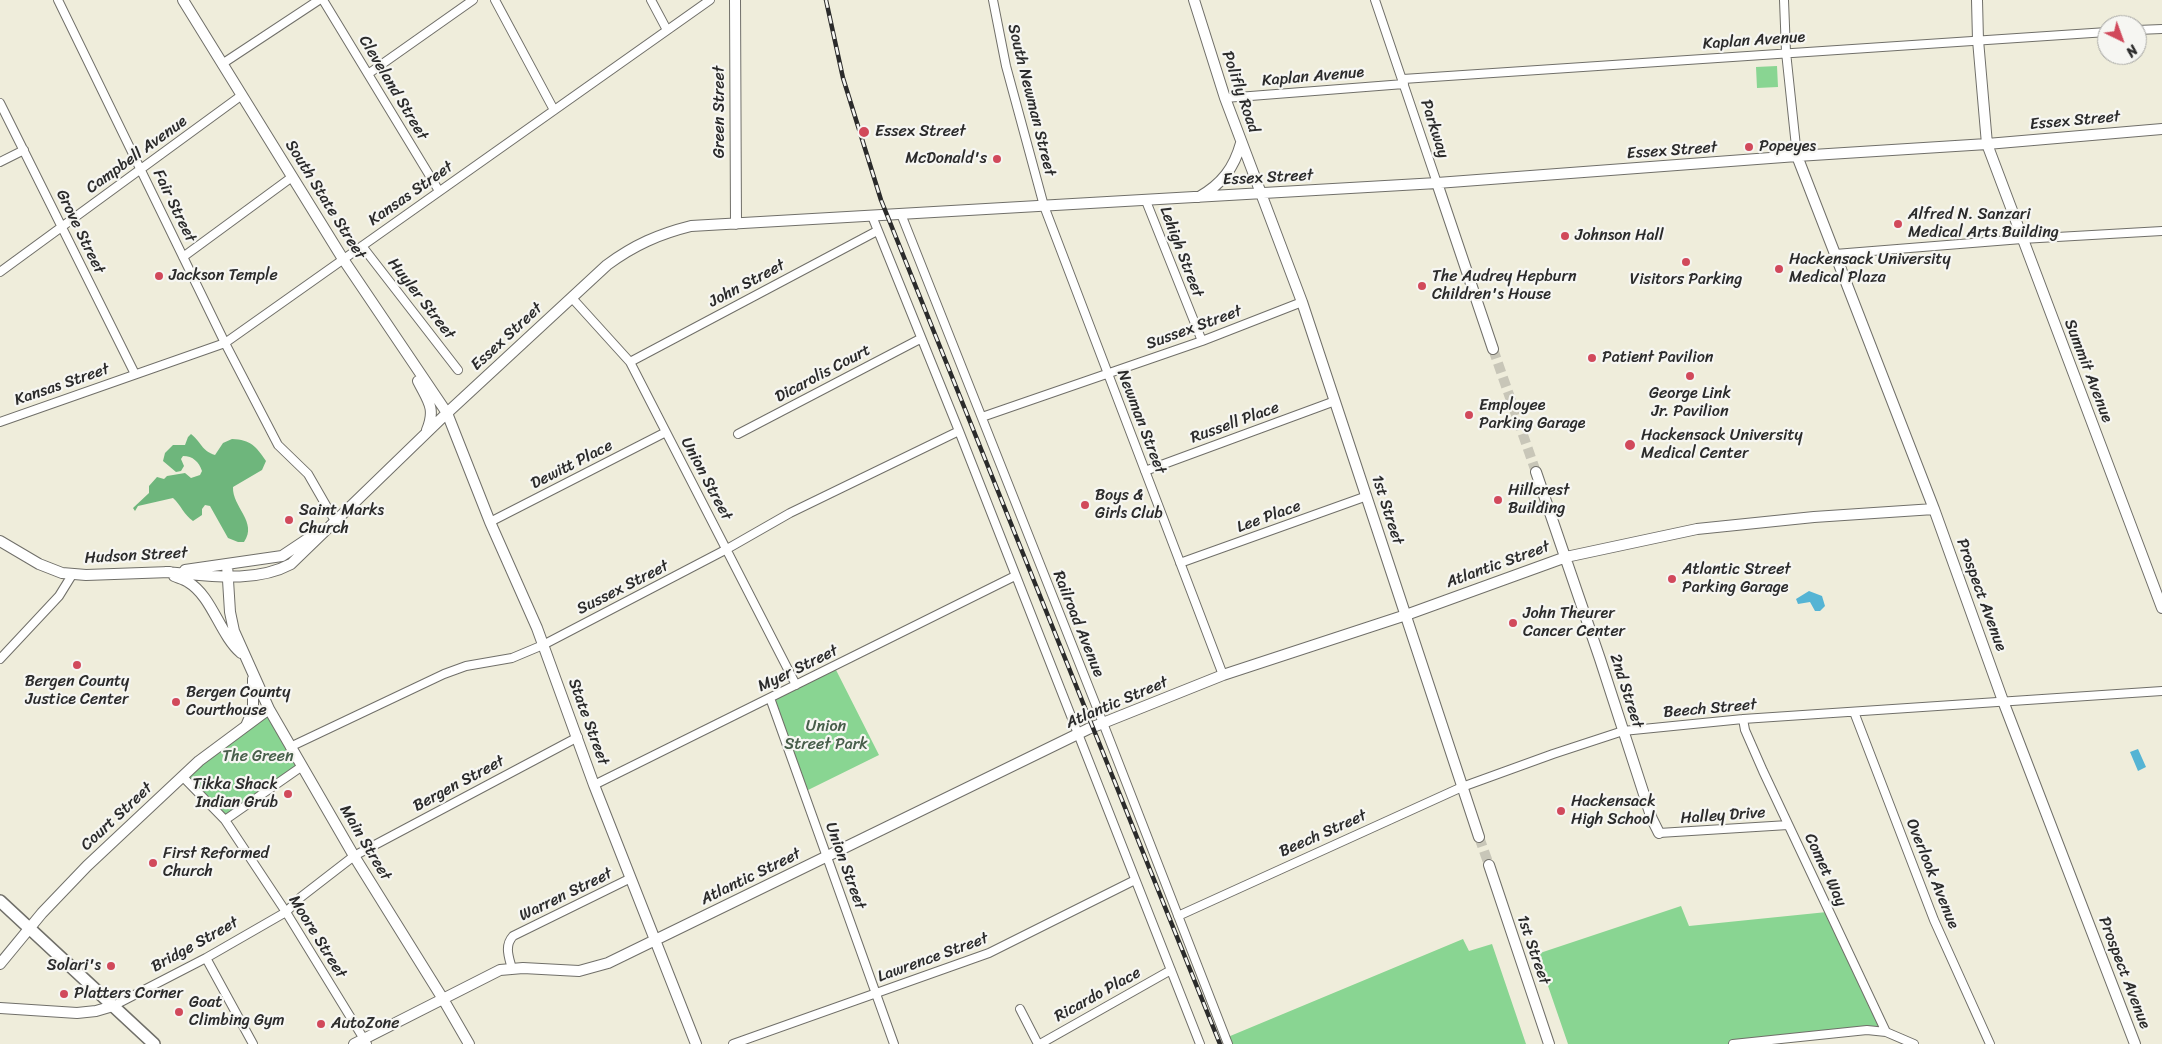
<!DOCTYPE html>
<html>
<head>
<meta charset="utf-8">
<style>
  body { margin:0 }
  #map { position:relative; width:2162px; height:1044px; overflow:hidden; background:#efeddb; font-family:Sriracha,sans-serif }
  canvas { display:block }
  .north { position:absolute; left:2097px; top:15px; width:50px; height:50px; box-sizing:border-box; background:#f6f6f2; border:1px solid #a5a5a2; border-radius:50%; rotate:138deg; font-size:14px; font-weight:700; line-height:20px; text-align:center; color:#2b2b2b }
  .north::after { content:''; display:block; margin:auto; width:18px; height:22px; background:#d1495b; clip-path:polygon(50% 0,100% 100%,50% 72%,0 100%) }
</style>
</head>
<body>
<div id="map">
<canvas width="2162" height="1044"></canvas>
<div class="north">N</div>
</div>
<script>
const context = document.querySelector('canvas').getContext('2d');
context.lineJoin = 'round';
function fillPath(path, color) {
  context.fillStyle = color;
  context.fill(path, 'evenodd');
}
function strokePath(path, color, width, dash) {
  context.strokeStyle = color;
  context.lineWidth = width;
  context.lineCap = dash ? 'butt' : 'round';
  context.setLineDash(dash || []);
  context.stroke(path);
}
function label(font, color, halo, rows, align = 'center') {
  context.font = font + ' Sriracha,sans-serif';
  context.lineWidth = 4.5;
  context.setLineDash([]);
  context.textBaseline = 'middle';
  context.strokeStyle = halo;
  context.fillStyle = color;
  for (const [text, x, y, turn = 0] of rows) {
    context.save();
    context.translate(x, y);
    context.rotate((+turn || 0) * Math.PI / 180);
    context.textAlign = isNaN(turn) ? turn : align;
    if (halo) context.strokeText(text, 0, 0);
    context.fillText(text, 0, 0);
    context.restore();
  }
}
const green = new Path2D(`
  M1777,66L1778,87L1757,88L1756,67Z
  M834,666L879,755L804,792L770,698Z
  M269,709L301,767L225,820L183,777Z
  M1681,906L1689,926L1827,912L1883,1030L1764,1044H1568L1537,954Z
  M1463,939L1469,951L1492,944L1526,1044H1225L1223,1039Z`);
const forest = new Path2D(`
  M191,434C201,442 202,451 215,455L223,443L232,439C251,440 256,446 266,461L262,470L233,487C232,507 258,522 244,542H238L228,538L210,506L205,505L202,509V515L193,521C184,515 181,505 173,498L138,506L135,511L133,508L149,493V486L157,477L164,479L167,476L185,473L191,478L200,475L202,471C199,462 193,456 183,456L181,459L184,466L181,471L176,472L163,461L165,453L173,445H185L188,437Z`);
const water = new Path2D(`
  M1809,591L1822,596L1825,606L1820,611H1815L1810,602L1798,604L1796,599Z
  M2138,749L2146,767L2138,771L2130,752Z`);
const secondaryTunnel = new Path2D(`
  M1493,349L1536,472
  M1479,837L1489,865`);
const street = new Path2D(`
  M58,0L225,343L278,445L308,474L335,521
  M323,0L439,191
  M495,0L554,110
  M651,0L667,30
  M993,0L1006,66L1044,206L1223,675
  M1375,0L1437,183
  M1784,0L1786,52L1797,156
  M2137,30L2162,29
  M222,64L319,0
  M368,74L473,0
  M1403,79L2107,32
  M1225,98L1404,84
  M0,103L135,374
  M0,162L24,150
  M1146,201L1202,341
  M901,214L1103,723L1228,1044
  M872,216L959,431L1200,1044
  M362,246L458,370
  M1835,254L2022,239L2162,231
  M183,257L292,177
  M0,272L242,95
  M572,298L630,362L796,685
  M630,362L877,231
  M982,417L1202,341L1302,302
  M0,422L225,343L710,0
  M738,434L920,339
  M1145,471L1335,401
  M490,522L666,432
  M1180,563L1367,496
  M0,659L59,596L72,575
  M770,698L894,1044
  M1854,712L1934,920L1990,1044
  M1743,719L1745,730L1763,771L1886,1032
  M290,747L444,674L466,666L512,658L543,645L727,549L790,513L959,431
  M183,777L225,820L286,912L367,1044
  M594,785L1015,576
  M225,820L301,767
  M1659,833L1788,825
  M1178,916L1462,787L1553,754L1623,731L1743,719L2162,691
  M206,958L253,1044
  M512,969C509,957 504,946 513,936L631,878
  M113,1006L206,958L286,912L301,897L354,856L578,737
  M1020,1009L1038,1044
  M733,1044L989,953L1135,880
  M1040,1044L1171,970
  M1733,1044L1867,1030L1886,1032L1914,1044`);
const secondary = new Path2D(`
  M183,0L343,259L447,413L490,522L537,628L594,785L696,1044
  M735,0L736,224
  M1194,0L1225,98L1302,302L1479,837
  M1977,0L1978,40L1987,144L2162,608
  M1797,156L1934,509L2003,701L2135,1044
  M1437,183L1493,349
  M1199,197C1222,184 1234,168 1241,143
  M418,381C428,401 436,408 427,430
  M1536,472L1600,659L1652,819L1659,833
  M0,541L39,564L62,573L86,575L170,572
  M227,564L230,612L234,631L269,709L354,856L443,999L469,1044
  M185,570L282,556L315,534
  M166,572C206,575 254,584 291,564L447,413L607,265C634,245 659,234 691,226L1437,183L1797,156L1987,144L2162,129
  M174,576C178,578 184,579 188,582C212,596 220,635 241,653
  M246,726L253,710V679
  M1489,865L1549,1044
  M0,964L42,913L87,866L199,761L269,709
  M0,1008L77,1013L96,1011L113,1006
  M354,1044L500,970L523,968L579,971L608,963L1088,729L1223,675L1406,615L1566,557L1697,529L1814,517L1934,509`);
const primary = new Path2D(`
  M0,901L154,1044`);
const rail = new Path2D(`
  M826,0L843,78L881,200L1220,1044`);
const markers = [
  [864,132,6,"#d1495b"],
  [1749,147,5,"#d1495b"],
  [997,159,5,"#d1495b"],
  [1898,224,5,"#d1495b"],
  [1565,236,5,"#d1495b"],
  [1686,262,5,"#d1495b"],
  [1779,269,5,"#d1495b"],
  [159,276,5,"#d1495b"],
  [1422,286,5,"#d1495b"],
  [1592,358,5,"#d1495b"],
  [1690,376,5,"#d1495b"],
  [1469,415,5,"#d1495b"],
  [1630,445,6,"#d1495b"],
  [1498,500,5,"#d1495b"],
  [1085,505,5,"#d1495b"],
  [289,520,5,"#d1495b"],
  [1672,579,5,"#d1495b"],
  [1513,623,5,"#d1495b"],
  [77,665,5,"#d1495b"],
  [176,702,5,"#d1495b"],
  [288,794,5,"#d1495b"],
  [1561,811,5,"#d1495b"],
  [153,863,5,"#d1495b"],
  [111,966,5,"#d1495b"],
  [64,994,5,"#d1495b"],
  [179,1012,5,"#d1495b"],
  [321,1024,5,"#d1495b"]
];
const streetNames = [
  ["Kaplan Avenue",1754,41,-4],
  ["Kaplan Avenue",1313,77,-5],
  ["Cleveland Street",393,88,59],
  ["Polifly Road",1240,92,71],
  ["South Newman Street",1031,100,76],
  ["Green Street",720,112,-90],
  ["Essex Street",2075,121,-5],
  ["Parkway",1434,129,72],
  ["Essex Street",1672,151,-4],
  ["Campbell Avenue",137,155,-36],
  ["Essex Street",1268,178,-3],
  ["Kansas Street",411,194,-35],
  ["South State Street",325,200,58],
  ["Fair Street",174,206,64],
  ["Grove Street",80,232,64],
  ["Lehigh Street",1181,252,69],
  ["John Street",747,284,-28],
  ["Huyler Street",421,299,52],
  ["Sussex Street",1194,328,-20],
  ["Essex Street",507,337,-43],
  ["Summit Avenue",2088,371,69],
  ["Dicarolis Court",823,374,-28],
  ["Kansas Street",62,385,-19],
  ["Newman Street",1141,422,69],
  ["Russell Place",1235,423,-20],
  ["Dewitt Place",572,465,-27],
  ["Union Street",706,479,62],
  ["1st Street",1387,510,72],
  ["Lee Place",1269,517,-20],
  ["Hudson Street",136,556,-3],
  ["Atlantic Street",1498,565,-20],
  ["Sussex Street",623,588,-27],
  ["Prospect Avenue",1981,595,70],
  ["Railroad Avenue",1078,624,68],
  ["Myer Street",798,669,-26],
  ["2nd Street",1626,691,72],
  ["Atlantic Street",1117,703,-23],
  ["Beech Street",1710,709,-5],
  ["State Street",588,722,70],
  ["Bergen Street",459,784,-28],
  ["Halley Drive",1723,816,-4],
  ["Court Street",117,817,-43],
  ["Beech Street",1323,834,-24],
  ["Main Street",365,843,59],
  ["Union Street",845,866,70],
  ["Comet Way",1825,870,65],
  ["Overlook Avenue",1932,874,68],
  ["Atlantic Street",751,877,-26],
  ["Warren Street",566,895,-26],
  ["Moore Street",317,937,58],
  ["Bridge Street",195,945,-29],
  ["1st Street",1533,950,71],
  ["Lawrence Street",933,958,-20],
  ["Prospect Avenue",2124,973,69],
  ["Ricardo Place",1098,995,-29]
];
const poiNames = [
  ["Essex Street",875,132],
  ["Popeyes",1759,147],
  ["McDonald's",987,159,"right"],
  ["Alfred N. Sanzari",1908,215],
  ["Medical Arts Building",1908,233],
  ["Johnson Hall",1575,236],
  ["Hackensack University",1789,260],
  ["Medical Plaza",1789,278],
  ["Jackson Temple",169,276],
  ["The Audrey Hepburn",1432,277],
  ["Children's House",1432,295],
  ["Visitors Parking",1686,280,"center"],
  ["Patient Pavilion",1602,358],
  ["George Link",1690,394,"center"],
  ["Jr. Pavilion",1690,412,"center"],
  ["Employee",1479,406],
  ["Parking Garage",1479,424],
  ["Hackensack University",1641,436],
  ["Medical Center",1641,454],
  ["Hillcrest",1508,491],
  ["Building",1508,509],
  ["Boys &",1095,496],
  ["Girls Club",1095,514],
  ["Saint Marks",299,511],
  ["Church",299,529],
  ["Atlantic Street",1682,570],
  ["Parking Garage",1682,588],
  ["John Theurer",1523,614],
  ["Cancer Center",1523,632],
  ["Bergen County",77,682,"center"],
  ["Justice Center",77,700,"center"],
  ["Bergen County",186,693],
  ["Courthouse",186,711],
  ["Tikka Shack",278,785,"right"],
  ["Indian Grub",278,803,"right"],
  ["Hackensack",1571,802],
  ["High School",1571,820],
  ["First Reformed",163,854],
  ["Church",163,872],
  ["Solari's",101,966,"right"],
  ["Platters Corner",74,994],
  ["Goat",189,1003],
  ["Climbing Gym",189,1021],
  ["AutoZone",331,1024]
];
const parkNames = [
  ["Union",826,727],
  ["Street Park",826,745],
  ["The Green",258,757]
];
fillPath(green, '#89d592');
fillPath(forest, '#6eb67c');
fillPath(water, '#55b4d4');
strokePath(secondaryTunnel, '#c8c6b8', 10, [10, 5]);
strokePath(street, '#706f69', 10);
strokePath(secondary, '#706f69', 12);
strokePath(primary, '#706f69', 14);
strokePath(street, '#fff', 8);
strokePath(secondary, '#fff', 10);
strokePath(primary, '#fff', 11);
strokePath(rail, '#2b2b2b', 4.5);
strokePath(rail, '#f6f6f2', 2.5, [8]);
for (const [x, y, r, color] of markers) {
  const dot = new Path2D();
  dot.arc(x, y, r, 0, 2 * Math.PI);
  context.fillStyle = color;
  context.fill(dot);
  strokePath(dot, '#f6f6f2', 2);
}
label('16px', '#2b2b2b', '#f6f6f2', streetNames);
label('16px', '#2b2b2b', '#f6f6f2', poiNames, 'left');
label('16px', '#475e4a', '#f6f6f2', parkNames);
</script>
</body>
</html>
